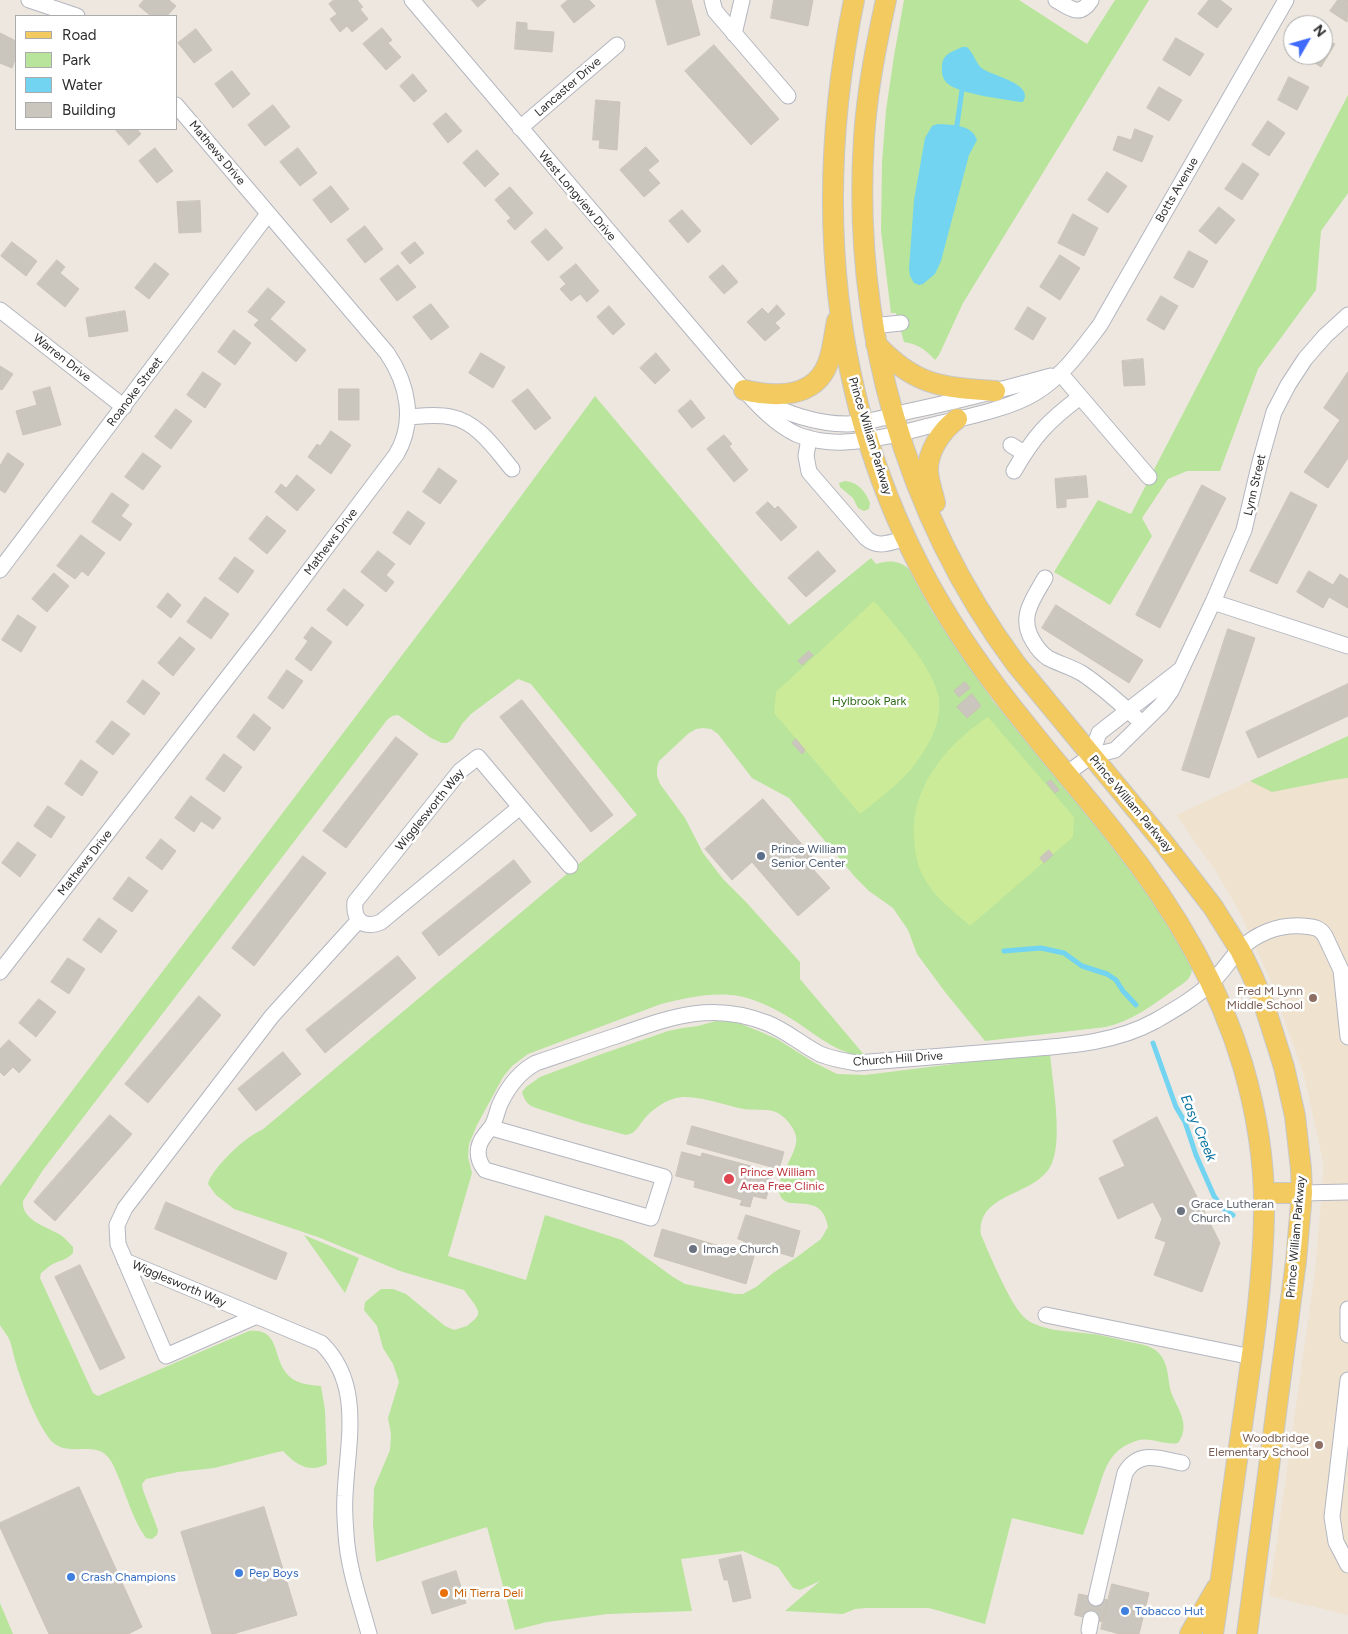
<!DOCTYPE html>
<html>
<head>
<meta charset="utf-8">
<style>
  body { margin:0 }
  #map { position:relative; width:1348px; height:1634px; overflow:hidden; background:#eee7df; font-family:Figtree,sans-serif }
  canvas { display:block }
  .legend { position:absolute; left:15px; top:15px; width:162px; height:115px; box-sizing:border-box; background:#fff; border:1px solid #ababab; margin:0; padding:6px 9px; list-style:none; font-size:15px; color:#2d2d2d }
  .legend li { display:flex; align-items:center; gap:10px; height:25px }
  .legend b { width:25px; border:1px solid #ababab }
  .north { position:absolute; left:1283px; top:15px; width:50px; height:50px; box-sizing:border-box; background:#fff; border:1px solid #ababab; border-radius:50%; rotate:52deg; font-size:14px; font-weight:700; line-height:20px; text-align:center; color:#2d2d2d }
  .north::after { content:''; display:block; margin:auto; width:18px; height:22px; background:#3f6afb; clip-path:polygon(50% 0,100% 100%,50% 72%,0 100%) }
</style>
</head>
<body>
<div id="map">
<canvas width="1348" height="1634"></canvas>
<ul class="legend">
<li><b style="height:6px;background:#f2ca60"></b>Road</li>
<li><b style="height:14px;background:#b8e49c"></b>Park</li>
<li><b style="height:14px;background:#72d4f0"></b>Water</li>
<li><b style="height:14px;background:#cac5bd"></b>Building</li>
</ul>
<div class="north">N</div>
</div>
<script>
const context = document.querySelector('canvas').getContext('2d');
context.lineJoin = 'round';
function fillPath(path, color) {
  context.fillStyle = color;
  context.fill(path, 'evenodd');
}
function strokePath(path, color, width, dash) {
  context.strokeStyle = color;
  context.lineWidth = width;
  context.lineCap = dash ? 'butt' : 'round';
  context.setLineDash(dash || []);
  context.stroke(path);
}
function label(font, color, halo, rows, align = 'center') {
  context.font = font + ' Figtree,sans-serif';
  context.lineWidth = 5;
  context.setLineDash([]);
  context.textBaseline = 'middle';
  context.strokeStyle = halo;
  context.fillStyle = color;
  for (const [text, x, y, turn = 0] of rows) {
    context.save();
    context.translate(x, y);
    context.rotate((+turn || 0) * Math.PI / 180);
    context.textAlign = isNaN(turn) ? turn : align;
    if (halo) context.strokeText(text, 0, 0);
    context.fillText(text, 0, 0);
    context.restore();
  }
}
const education = new Path2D(`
  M1348,736V1615L1269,1596L1315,1272L1324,1166L1304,1075L1270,979L1240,913L1217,873L1176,815Z`);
const green = new Path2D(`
  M904,0H1019L1087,44L1115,0H1149L963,303L939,355L935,360C926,350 918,344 904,342L896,313H891L881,231L882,163L886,110L894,56Z
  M1348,95V193L1321,231L1316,290L1258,369L1220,471H1187L1168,479L1142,518L1152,536L1110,605L1054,572L1098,500L1131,514Z
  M595,396L752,583L789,625L871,558L876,564C888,560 899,560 909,569L931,610L993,701L1067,789L1145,887L1192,965C1192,968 1192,973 1190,976C1187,982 1179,986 1175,989C1153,1005 1132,1021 1106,1027L985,1041L945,992L917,954L908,930L893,908L869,891L855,877L789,798L752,778L718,734L711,729L703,728L696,729L689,733L659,761L657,768V776L660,784L685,818L703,853L723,879L746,902L800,962V979L866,1057C840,1054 821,1039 801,1025C782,1012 753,996 730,995C707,993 683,999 661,1004L528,1054L512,1066L503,1077L477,1125L469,1144L468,1157L472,1173L448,1256L526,1280L545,1215L622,1240L673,1277L685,1284L735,1294H743L756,1287L773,1273L797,1257L821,1239L828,1227C822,1189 787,1214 780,1195C773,1176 803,1151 795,1133C792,1125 785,1117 778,1113C769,1108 755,1111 744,1109C724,1106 693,1092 673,1099C663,1102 652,1110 645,1118C638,1126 637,1133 626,1135L582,1123L536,1108C527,1105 525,1101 522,1092L526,1087L540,1077L596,1056L668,1031L683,1028L698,1026L716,1021L736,1022L761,1032L777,1039L815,1063L837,1074L865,1075L1050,1052C1052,1082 1063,1137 1052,1163C1038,1197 976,1191 981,1235C990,1255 1011,1307 1026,1319C1044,1333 1077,1331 1099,1335C1109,1337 1119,1339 1129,1342C1142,1344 1155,1346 1162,1357C1170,1369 1167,1385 1173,1397C1180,1412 1190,1427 1178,1443C1164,1446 1150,1436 1136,1441C1109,1449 1104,1471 1097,1494C1092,1508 1088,1521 1083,1535L1012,1518L985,1624L929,1608H866L855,1609L843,1614L785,1611L820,1581L800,1590L793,1588L778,1567L743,1551L681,1559L692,1611L608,1614L547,1622L515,1630L487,1527L376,1562L373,1524L374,1488L390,1450L391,1434L388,1418L399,1382L393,1364L383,1348L377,1326L364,1310L365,1302L381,1289H393L406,1294L445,1326L454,1330L467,1326L475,1319L478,1315V1311L475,1305L464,1290L400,1271L318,1237L234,1209L216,1195L208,1184C211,1169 247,1135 262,1130L637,815L531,684L518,679L471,714L462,724L453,739L447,743H442L431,738L398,715L392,716L387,720L43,1170L23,1201C21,1221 49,1227 62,1236C66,1239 69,1243 73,1247V1253C66,1261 59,1260 51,1265C48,1267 45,1270 41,1273L40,1278L93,1393L98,1396L249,1331C282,1328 271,1359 289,1376C297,1384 310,1385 321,1386L325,1410L327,1464C309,1474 295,1464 283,1451L278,1452L214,1468L178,1472L146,1479L142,1484L143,1490L158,1530L157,1535L152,1539L146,1538C133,1520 127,1497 118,1476C115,1469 112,1461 107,1456C92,1440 64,1460 48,1437C35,1418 24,1389 17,1367C14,1359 13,1350 10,1341C8,1336 3,1330 0,1325V1186L459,580Z
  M845,481C858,482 866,492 870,503L869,509L864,511L858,508L853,498L840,487L839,483Z
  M1348,736V778L1333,780L1272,792L1250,781Z
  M304,1235L359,1258L345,1293Z
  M0,1603L13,1634H14H0Z`);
const pitch = new Path2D(`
  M874,601C895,626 934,667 939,699C941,716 935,732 927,746C920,757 913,768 904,777C891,790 875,802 860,814L774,713L776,692Z
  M988,717L1074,817L1073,837L970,926C953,911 933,896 923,876C917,865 915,852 914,839C910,787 947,744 988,717Z`);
const water = new Path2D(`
  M962,47H967C974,54 978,67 983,69C993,76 1035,84 1023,102H1020C1003,99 960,94 948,84C943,80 941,73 942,67C942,54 952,52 962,47Z
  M938,124C952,125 972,124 977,140L969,155L941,261L935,274L923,284L919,285L914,283L910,276L909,269L914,200L925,138L932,126Z`);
const stream = new Path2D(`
  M957,125L962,90
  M1004,951L1041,948L1064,953L1082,966L1107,974L1116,980L1123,991L1136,1005
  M1153,1043L1176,1107L1185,1122L1196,1155L1214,1196L1224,1209L1233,1215`);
const building = new Path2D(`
  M144,0H169L176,6L167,16H151L139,6Z
  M334,0H357L363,7L360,9L368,19L352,32L347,26L340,32L330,19L337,14L329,4Z
  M472,0H486L478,7Z
  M568,0H589L595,6L574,23L561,6Z
  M656,0H691L700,35L668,45Z
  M774,0H813L808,26L771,18Z
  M1209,0H1220L1232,9L1217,28L1198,14Z
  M1338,0H1348L1347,22L1330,11Z
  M517,22L527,23V30L554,32L552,52L515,49Z
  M382,28L392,40L388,43L401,57L386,70L363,44Z
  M196,29L212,50L194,63L178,43Z
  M0,33L16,41V57L12,68L0,63Z
  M1323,37L1335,44L1321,67L1304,56L1323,55Z
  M1176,38L1204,54L1190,76L1163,60Z
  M714,45L779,119L751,145L685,71Z
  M232,71L250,94L233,108L215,84Z
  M413,74L427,91L414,102L400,86Z
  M1289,77L1309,87L1297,110L1278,100Z
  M1159,87L1182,100L1169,121L1147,108Z
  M596,100L620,102L617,150L599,148L600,140H593Z
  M273,105L290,127L265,146L248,125Z
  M446,113L462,131L448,143L433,124Z
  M1268,121L1285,133L1269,156L1252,145Z
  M115,129H137L141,134L129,145Z
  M1135,129L1153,136L1142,162L1113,150L1118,136L1131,140Z
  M646,147L659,161L648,170L660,183L644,197L620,170Z
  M155,148L173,171L157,183L139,161Z
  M298,148L317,173L300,186L280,162Z
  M477,150L499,174L485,187L463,163Z
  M1243,163L1259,174L1242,200L1225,189Z
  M1107,172L1127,186L1108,213L1088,200Z
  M331,186L349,209L331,223L313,200Z
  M510,187L533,213L515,230L507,221L511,218L495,200Z
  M200,201L201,232L179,233L177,202Z
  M1219,207L1235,220L1216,244L1199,231Z
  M682,210L701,231L688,243L669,221Z
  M1073,214L1098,228L1084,256L1058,243Z
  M365,226L383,249L365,263L347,240Z
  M546,229L563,248L548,261L531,242Z
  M12,242L37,261L26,276L1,256Z
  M415,242L424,253L410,264L401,253Z
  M1189,251L1208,261L1193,288L1174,278Z
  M1060,255L1080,268L1060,300L1040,287Z
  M57,260L65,267L60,273L79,289L65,307L37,284Z
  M155,263L169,274L149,299L135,288Z
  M576,264L599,291L587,302L580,294L571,301L560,289L566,284L560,277Z
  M398,265L416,287L397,301L380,279Z
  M723,265L738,282L724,294L709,277Z
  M268,288L285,302L270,319L306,350L296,362L254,325L259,320L248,312Z
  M1161,296L1178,306L1164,330L1147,320Z
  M431,304L449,327L431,340L413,317Z
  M777,305L785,314L775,323L780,328L765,341L747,322L762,308L768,314Z
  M609,306L625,324L613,335L597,317Z
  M1028,307L1046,318L1033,340L1015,329Z
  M125,311L128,331L89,337L86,318Z
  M234,330L251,343L235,365L218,352Z
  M481,353L505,367L493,388L469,373Z
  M656,353L670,370L655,384L640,368Z
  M1143,359L1145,385L1124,386L1122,361Z
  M0,366L13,374L2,390L0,389Z
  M203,372L221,384L205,408L187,395Z
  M1348,372V458L1328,488L1304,472L1340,420L1324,408Z
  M50,387L61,425L23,435L16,411L37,405L33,392Z
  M339,389H359V420H339Z
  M528,389L551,418L535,430L512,401Z
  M691,400L705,418L692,428L678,411Z
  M176,409L192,421L171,449L155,437Z
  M331,431L351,445L331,474L308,457L317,444L320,446Z
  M724,435L732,444L729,446L748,470L734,482L707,449Z
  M8,453L24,464L5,493L0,490V466Z
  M143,453L161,466L143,490L125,477Z
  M439,468L457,481L440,504L423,492Z
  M297,475L315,490L297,511L275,492L281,484L286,488Z
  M1086,476L1088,497L1066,499V507L1057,508L1055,479Z
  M1202,485L1226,498L1160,628L1136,615Z
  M1291,492L1317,505L1277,584L1250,571Z
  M112,493L129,505L121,516L132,524L120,541L92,522Z
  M768,502L775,509L778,506L797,527L781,541L756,513Z
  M408,511L425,523L410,545L393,533Z
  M267,516L286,531L267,554L249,539Z
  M81,535L105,553L88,576L82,571L75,579L57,566Z
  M378,551L395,564L386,575L394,582L386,592L361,572Z
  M818,551L836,571L806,597L788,578Z
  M235,557L254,571L238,593L219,579Z
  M1309,571L1333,585L1340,574L1348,579V608L1329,597L1323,608L1297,592Z
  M54,573L69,586L47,612L32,599Z
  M344,589L364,605L347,626L327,610Z
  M168,593L181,605L171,618L157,607Z
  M205,597L229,614L211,639L187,622Z
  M1056,605L1143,660L1129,683L1042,628Z
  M18,615L36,627L21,652L2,640Z
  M312,627L332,642L311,671L295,659L308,641L304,638Z
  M1228,629L1255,638L1209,778L1182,770Z
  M180,637L195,649L173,676L158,663Z
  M809,651L813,655L802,665L798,661Z
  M287,670L303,681L283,709L268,698Z
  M143,680L160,693L144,715L127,702Z
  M965,682L970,688L959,697L954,691Z
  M1348,684V716L1258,758L1246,732Z
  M972,694L981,706L967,718L957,707Z
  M522,700L613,815L591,832L500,717Z
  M254,714L271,728L254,751L237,737Z
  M112,721L130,734L113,755L96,742Z
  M396,737L418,754L346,848L323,831Z
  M796,739L805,750L802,754L792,743Z
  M224,754L242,767L224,792L206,779Z
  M81,760L98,772L82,796L65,784Z
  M1051,780L1059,790L1055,793L1047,783Z
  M191,796L221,818L213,829L201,821L194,832L175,818Z
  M763,799L818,863L812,868L830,888L798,916L752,862L732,880L705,849Z
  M48,806L65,817L51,838L34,826Z
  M161,839L176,851L162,870L146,858Z
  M18,842L36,855L20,877L2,863Z
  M1049,850L1053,855L1044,863L1040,858Z
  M303,856L326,873L254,966L232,948Z
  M514,860L531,882L439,956L422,933Z
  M129,877L148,891L132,912L113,899Z
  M99,918L117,931L101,953L83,940Z
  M398,956L416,978L325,1053L306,1030Z
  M68,958L85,969L69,994L51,982Z
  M199,996L221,1015L148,1103L125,1084Z
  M39,999L56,1012L36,1037L19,1023Z
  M9,1040L31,1060L19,1073L13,1067L4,1076L0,1072V1049Z
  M283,1052L301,1074L256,1111L238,1089Z
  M110,1115L132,1134L55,1221L34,1202Z
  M1157,1117L1220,1243L1202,1292L1154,1275L1166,1242L1155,1238L1162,1219L1153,1202L1118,1219L1099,1178L1125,1166L1113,1141Z
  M692,1126L784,1152L779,1169L687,1144Z
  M682,1152L701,1157L702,1153L751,1166L750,1170L772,1176L766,1199L753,1196L750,1207L740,1205L742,1200L694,1187L695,1181L676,1176Z
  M166,1202L287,1253L276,1280L155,1229Z
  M746,1215L800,1231L793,1257L757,1246L746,1284L654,1256L662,1229L740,1252L744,1241L738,1239Z
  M80,1265L125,1358L100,1370L55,1277Z
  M79,1487L142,1627L128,1634H49L0,1527V1523Z
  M264,1507L297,1615L233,1634H212L181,1532Z
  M741,1555L751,1598L733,1602L728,1580H724L719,1560Z
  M456,1571L466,1603L432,1614L422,1582Z
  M1112,1584L1149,1593L1139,1634H1120L1101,1629Z
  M1079,1594L1108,1600L1103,1622L1075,1615Z`);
const minor = new Path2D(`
  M29,0L77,16
  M412,0L744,390C759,406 775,424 796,434C810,440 829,443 844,442C874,441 904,432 933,425C963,418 1009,409 1035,393C1062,377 1081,350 1100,325L1286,0
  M712,0L715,11L788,96
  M1056,0C1070,8 1080,18 1091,0
  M734,34L742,0
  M520,128L617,45
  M0,310L124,407
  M872,326L901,323
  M1060,373L1149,477
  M759,400C787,413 815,424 847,424C868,423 890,416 910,411C958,401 1004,389 1051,376
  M408,417C422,416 437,414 451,417C478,422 496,450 512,469
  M809,438L806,456L809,472L866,538C878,549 892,542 906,538
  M1011,445L1024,453
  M1014,471C1034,436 1047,422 1080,397
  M0,570L268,214
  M1045,578C1033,599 1018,617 1033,641C1037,648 1042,654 1048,658C1059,664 1072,667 1083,674C1104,688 1123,706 1142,723
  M1213,602L1348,646
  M1091,756L1099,733L1180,670
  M1066,774L1091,756L1115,750L1161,705L1171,691L1213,602L1244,530L1260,462L1274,412L1288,385L1305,359L1325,336L1348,315
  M520,807L381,922C364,929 353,921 355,902L460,771L478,757L570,866
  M0,972L265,629L396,455C416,422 408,384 387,353L176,105
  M492,1128L664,1177L651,1218L485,1170C476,1159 476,1146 485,1135C487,1132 490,1129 492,1126C496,1119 497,1111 500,1104C508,1087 519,1072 536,1063C563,1054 591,1044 619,1035C671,1017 712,1001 767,1023C787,1031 802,1045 820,1054C832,1059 844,1061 857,1063C906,1059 955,1055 1004,1051C1054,1046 1110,1046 1155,1021C1174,1010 1195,998 1211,983C1221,974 1229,961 1238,951C1255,934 1278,924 1303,926C1313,927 1320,927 1325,936L1341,970L1348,1037
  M1302,1193L1348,1192
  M125,1261L321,1343C364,1384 347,1444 345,1496C344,1508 345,1521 346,1534C348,1568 360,1601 369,1634
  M1348,1309V1335
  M1046,1315L1252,1357
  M257,1316L166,1356L118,1244L117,1225L125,1208L272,1016L359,920
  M1348,1380L1332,1517L1336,1542L1348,1565
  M1096,1598L1125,1473C1139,1449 1160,1459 1182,1463
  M1089,1630L1091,1619`);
const major = new Path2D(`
  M854,0C813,200 829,401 928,582C956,633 991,682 1028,727C1057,764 1088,799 1117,836C1172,905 1218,981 1243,1066C1257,1114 1265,1165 1264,1214C1263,1288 1251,1361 1241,1433C1231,1500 1223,1567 1213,1634
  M886,0C876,46 867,91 864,138C852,326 904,513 1016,664L1163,842L1213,907L1240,950L1252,975L1263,1001L1284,1067L1295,1116L1301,1169L1302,1193L1296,1261L1247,1634
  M876,344C915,386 941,387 995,391
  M744,390C774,397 815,399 828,363C833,350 834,335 837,321
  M935,503C933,493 929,483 928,472C927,452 941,431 957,419
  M1264,1193H1302
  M1190,1634L1216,1589`);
const markers = [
  [761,856,5,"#5c6f8a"],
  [1313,998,5,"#8d6e63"],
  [729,1179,6,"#e0444e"],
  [1181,1211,5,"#6b7280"],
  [693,1249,5,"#6b7280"],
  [1319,1445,5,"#8d6e63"],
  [239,1573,5,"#3f7fe0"],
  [71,1577,5,"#3f7fe0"],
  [444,1593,5,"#e8710a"],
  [1125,1611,5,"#3f7fe0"]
];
const streetNames = [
  ["Lancaster Drive",568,87,-41],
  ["Mathews Drive",217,153,50],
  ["Botts Avenue",1177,190,-60],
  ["West Longview Drive",577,196,50],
  ["Warren Drive",62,358,38],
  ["Roanoke Street",135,392,-53],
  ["Prince William Parkway",870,436,73],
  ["Lynn Street",1255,485,-77],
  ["Mathews Drive",331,542,-53],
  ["Prince William Parkway",1131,804,50],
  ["Wigglesworth Way",430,810,-51],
  ["Mathews Drive",85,863,-52],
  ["Church Hill Drive",898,1059,-4],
  ["Prince William Parkway",1296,1237,-85],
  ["Wigglesworth Way",179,1284,23]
];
const parkNames = [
  ["Hylbrook Park",869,701]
];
const serviceNames = [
  ["Prince William",771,849],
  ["Senior Center",771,863]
];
const educationNames = [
  ["Fred M Lynn",1303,991],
  ["Middle School",1303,1005],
  ["Woodbridge",1309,1438],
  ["Elementary School",1309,1452]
];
const healthNames = [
  ["Prince William",740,1172],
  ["Area Free Clinic",740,1186]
];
const worshipNames = [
  ["Grace Lutheran",1191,1204],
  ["Church",1191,1218],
  ["Image Church",703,1249]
];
const shopNames = [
  ["Pep Boys",249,1573],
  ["Crash Champions",81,1577],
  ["Tobacco Hut",1135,1611]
];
const foodNames = [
  ["Mi Tierra Deli",454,1593]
];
const waterNames = [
  ["Easy Creek",1198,1128,67]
];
fillPath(education, '#efe3cf');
fillPath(green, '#b8e49c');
fillPath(pitch, '#cbeb98');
fillPath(water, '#72d4f0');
strokePath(stream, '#72d4f0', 5);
fillPath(building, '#cac5bd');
strokePath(building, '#cac3b8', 1);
strokePath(minor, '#b3b6c0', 17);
strokePath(major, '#c8c8c8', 22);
strokePath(minor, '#fff', 15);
strokePath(major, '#f2ca60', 20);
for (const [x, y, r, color] of markers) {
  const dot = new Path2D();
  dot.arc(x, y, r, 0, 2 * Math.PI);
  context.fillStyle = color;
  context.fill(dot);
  strokePath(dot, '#fff', 2);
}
label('12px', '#2d2d2d', '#fff', streetNames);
label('12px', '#2f6c1a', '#fff', parkNames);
label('12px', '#4e5e75', '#fff', serviceNames, 'left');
label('12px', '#785e54', '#fff', educationNames, 'right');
label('12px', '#be3a42', '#fff', healthNames, 'left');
label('12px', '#5b616d', '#fff', worshipNames, 'left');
label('12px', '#366cbe', '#fff', shopNames, 'left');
label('12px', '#c56008', '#fff', foodNames, 'left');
label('italic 14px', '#0d74a0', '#fff', waterNames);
</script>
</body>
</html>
